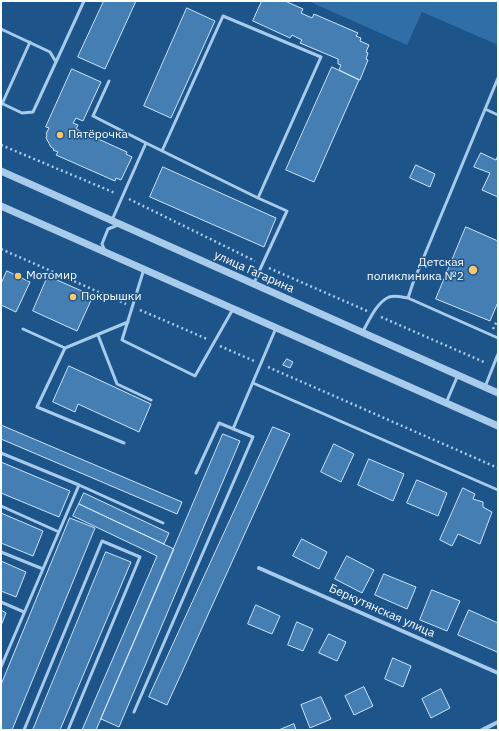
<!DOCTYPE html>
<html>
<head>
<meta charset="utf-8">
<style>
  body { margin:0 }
  #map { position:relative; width:499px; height:731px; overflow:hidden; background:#1d548a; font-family:"IBM Plex Sans",sans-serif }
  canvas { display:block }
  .frame { position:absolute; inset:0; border:2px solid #fff; pointer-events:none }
</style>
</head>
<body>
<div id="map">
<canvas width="499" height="731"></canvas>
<div class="frame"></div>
</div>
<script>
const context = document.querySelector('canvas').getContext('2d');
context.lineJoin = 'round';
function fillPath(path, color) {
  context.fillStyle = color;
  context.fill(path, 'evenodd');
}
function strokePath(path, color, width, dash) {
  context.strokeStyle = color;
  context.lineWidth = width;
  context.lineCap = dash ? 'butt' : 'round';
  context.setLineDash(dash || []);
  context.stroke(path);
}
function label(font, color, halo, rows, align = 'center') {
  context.font = font + ' "IBM Plex Sans",sans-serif';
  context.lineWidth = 3;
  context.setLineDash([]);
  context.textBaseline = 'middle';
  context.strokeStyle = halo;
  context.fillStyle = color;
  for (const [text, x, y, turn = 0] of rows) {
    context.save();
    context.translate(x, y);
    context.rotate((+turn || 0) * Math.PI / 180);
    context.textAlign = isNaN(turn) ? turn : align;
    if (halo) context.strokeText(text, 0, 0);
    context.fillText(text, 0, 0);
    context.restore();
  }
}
const green = new Path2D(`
  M308,1H498V45L422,12L407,45Z`);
const building = new Path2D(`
  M104,1H136L105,69L78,57Z
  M262,1H285L303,9L301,13L312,18L314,14L358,33L356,36L361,38L360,41L369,45L366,52L368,53L366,59L368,60L360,80L339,70L341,65L338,64V59L300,43L302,40L292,35L290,38L253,21Z
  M187,8L215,21L171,118L144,106Z
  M332,67L359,80L314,182L286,170Z
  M72,69L101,82L83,121L76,118L73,123L78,125L76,129L127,152L126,154L132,157L121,180L116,178L115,181L56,155L58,152L53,150L54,149L51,147L46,138L47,135L46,134L49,128L46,127Z
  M481,153L496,160L498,155V197L482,190L490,173L474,167Z
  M416,165L435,174L430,187L410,178Z
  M163,167L276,218L264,247L150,197Z
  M466,227L498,241V302L490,321L436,299Z
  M7,271L30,282L16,312L1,305V284Z
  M48,276L93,296L77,331L33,311Z
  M287,359L293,362L290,368L283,365Z
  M69,366L151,404L139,432L78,404L75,412L53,402Z
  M1,425L182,502L177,514L1,439Z
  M273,427L290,434L167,705L149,697Z
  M223,434L240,441L119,727L101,719Z
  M334,444L354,454L341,482L321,472Z
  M369,459L404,474L393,501L358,485Z
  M1,462L70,491L59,517L1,493Z
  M417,480L447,493L438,516L407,503Z
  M463,488L475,494L473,499L483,502V507L492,512L480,544L458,534L452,546L440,540Z
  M84,493L169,533L164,544L79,504Z
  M79,504L174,549L96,730H82L157,556L73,516Z
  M1,513L43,531L33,556L1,543Z
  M70,518L95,528L12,730H1V685Z
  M302,539L327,552L319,569L293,556Z
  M106,552L131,562L60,730H33Z
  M347,556L374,570L362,593L335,579Z
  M1,561L26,572L16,597L1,591Z
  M384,574L416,587L407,609L375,595Z
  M432,590L460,601L447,631L420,620Z
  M256,605L280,616L272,634L248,624Z
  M1,610L6,613L1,626Z
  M469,610L498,623V650L497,652L458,635Z
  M297,622L313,629L303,651L288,645Z
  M329,634L346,642L337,661L319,653Z
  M393,658L411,666L403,687L385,679Z
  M364,687L373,706L354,715L345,696Z
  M441,689L450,708L431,718L422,699Z
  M321,697L331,719L310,728L301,705Z
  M294,724L296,730H279Z`);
const path = new Path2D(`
  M1,145L115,193
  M129,199L255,261
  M1,249L126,304
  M269,268L367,311
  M140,310L207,339
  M381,317L486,363
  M493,329L497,321
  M220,346L254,361
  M268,367L498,468`);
const service = new Path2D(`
  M1,29L50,52L56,62L33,112L22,113L1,103
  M56,62L84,1
  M109,81L93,116L146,143
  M2,104L30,42
  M485,109L498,115
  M162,151L223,16L321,57L258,198
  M112,220L146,143L258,198L287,211L262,265L254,283
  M105,251L102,244L108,229L118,225
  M144,269L122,340L195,376L233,309
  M408,298L498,338
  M23,329L65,348L128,322
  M362,333C369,321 376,303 389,297C395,295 402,297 408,298L413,283L498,78
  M98,335L117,384L151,400
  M65,348L37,407L124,443
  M253,383L498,490
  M485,387L498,354
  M446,403L458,375
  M233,429L276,328
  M1,453L79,485L163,523
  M1,506L59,532
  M1,552L43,569
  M1,602L24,612
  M1,667L79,485
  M134,712L253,437L219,423L196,473
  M24,730L102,541L140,557L68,730`);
const minor = new Path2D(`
  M259,568L498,673
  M482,730L498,722`);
const tertiary = new Path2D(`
  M1,171L498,393
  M1,206L498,426`);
const markers = [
  [60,135,4,"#fcc767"],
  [473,270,5,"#fcc767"],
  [18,276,4,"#fcc767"],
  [73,297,4,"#fcc767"]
];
const poiNames = [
  ["Пятёрочка",68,135],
  ["Детская",464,263,"right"],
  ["поликлиника №2",464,277,"right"],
  ["Мотомир",26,276],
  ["Покрышки",81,297]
];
const streetNames = [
  ["улица Гагарина",254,272,24],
  ["Беркутянская улица",382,611,24]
];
fillPath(green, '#306ea8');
fillPath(building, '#457eb2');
strokePath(building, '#cde4f9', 1);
strokePath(path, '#a8cbec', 2.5, [2, 3]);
strokePath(service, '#a8cbec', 3);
strokePath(minor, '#a8cbec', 4);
strokePath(tertiary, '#a8cbec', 7);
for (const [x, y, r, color] of markers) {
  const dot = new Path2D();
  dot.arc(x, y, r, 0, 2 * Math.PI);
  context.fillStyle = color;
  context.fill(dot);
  strokePath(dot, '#1d548a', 1.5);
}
label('12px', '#fff', '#1d548a', poiNames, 'left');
label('12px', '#fff', '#1d548a', streetNames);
</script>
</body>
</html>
